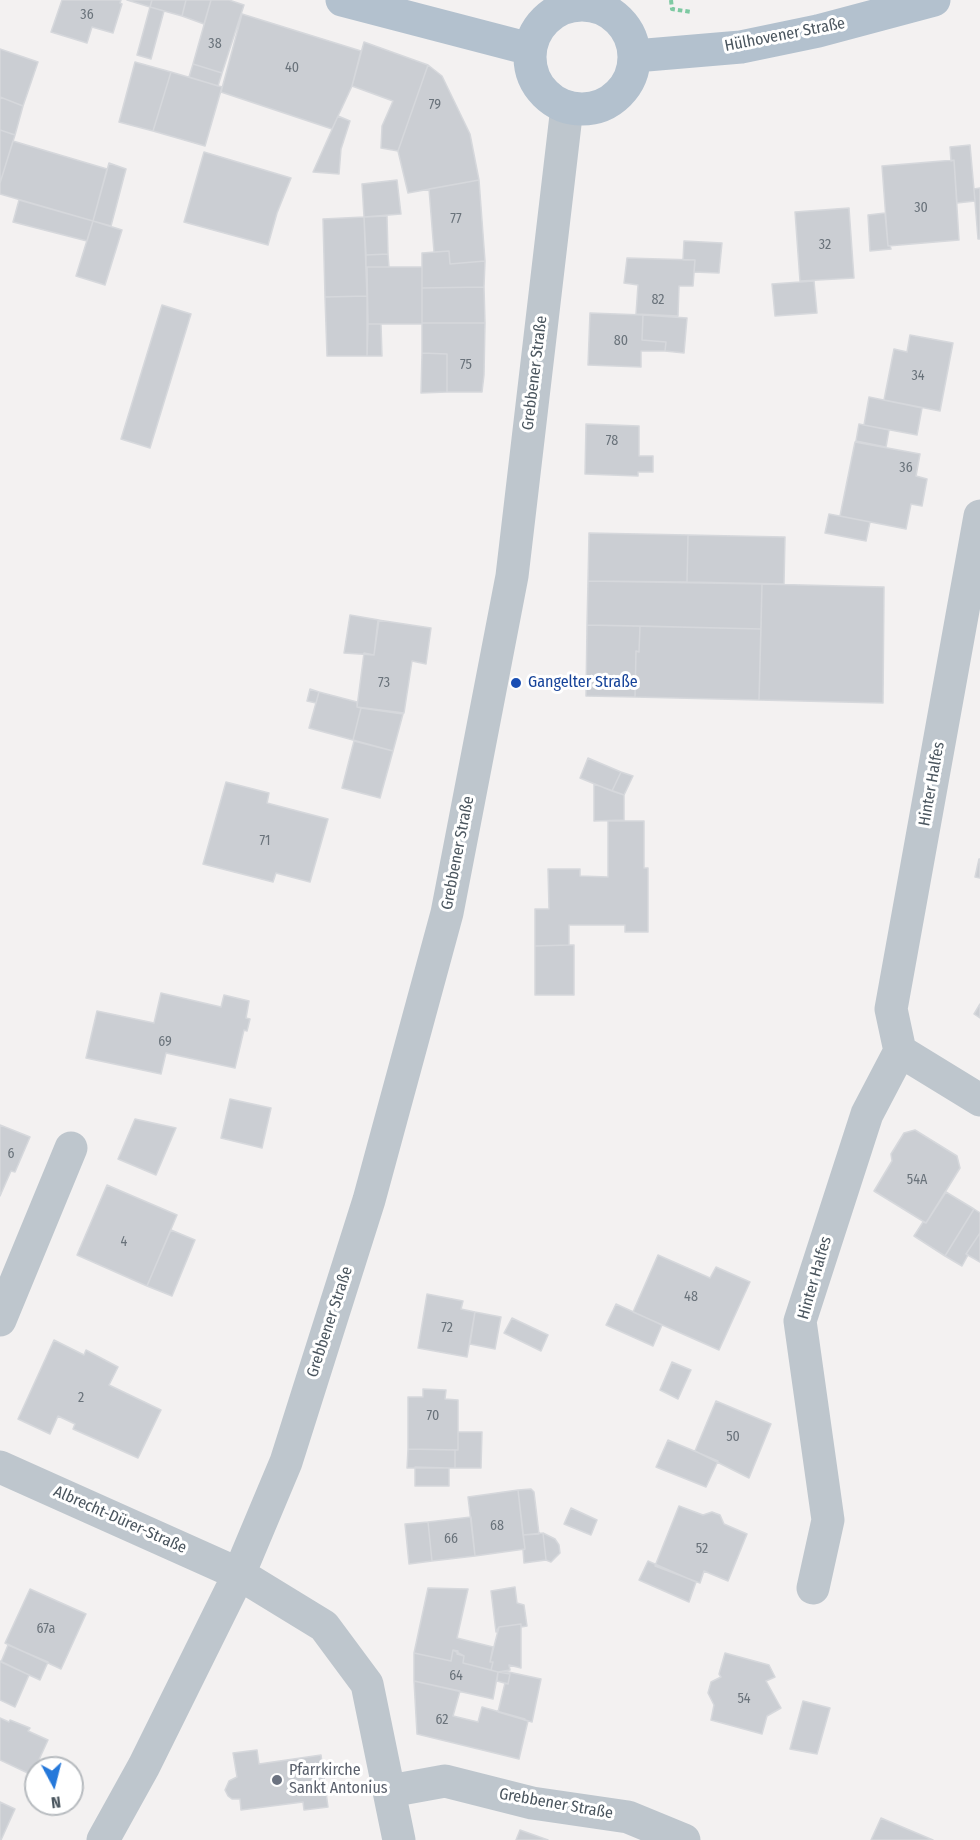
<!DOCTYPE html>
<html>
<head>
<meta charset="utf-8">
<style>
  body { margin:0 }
  #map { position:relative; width:980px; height:1840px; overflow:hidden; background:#f3f1f1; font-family:"Fira Sans Condensed",sans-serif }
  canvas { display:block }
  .north { position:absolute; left:24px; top:1756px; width:60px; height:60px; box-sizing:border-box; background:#fff; border:2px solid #b7bbbf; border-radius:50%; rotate:173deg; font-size:16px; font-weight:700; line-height:24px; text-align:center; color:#4a555e }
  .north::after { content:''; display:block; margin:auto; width:21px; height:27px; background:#2578da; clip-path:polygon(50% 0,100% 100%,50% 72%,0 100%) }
</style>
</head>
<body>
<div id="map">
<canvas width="980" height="1840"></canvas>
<div class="north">N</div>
</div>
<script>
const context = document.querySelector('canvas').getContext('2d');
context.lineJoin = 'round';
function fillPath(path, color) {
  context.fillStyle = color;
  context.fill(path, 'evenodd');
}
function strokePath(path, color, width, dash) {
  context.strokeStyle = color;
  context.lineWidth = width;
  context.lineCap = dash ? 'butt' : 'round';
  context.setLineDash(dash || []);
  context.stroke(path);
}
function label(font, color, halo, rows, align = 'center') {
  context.font = font + ' "Fira Sans Condensed",sans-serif';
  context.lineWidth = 6;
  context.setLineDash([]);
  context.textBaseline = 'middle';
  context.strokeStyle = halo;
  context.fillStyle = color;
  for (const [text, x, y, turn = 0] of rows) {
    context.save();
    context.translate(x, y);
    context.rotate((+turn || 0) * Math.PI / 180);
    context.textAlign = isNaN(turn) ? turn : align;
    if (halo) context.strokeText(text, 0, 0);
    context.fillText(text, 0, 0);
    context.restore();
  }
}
const building = new Path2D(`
  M62,0H121L120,3L122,4L113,33L92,27L87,43L51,32Z
  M127,0H152L150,7Z
  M152,0H186L182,16L150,7Z
  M186,0H211L204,24L182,16Z
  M211,0H229L244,5L222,73L193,64Z
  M150,7L164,11L151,59L137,55Z
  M242,14L361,51L352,86L332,129L221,92Z
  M364,42L428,65L398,151L381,148L382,126L393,101L352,86Z
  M0,49L38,62L23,106L0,97Z
  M135,62L171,72L153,131L119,122Z
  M193,64L222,73L218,86L189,77Z
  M428,65L442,76L470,134L479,180L408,193L398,151Z
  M171,72L222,87L205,146L153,131Z
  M0,97L23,106L15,135L0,130Z
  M338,116L350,121L341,149L339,174L313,172Z
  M0,130L15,135L0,183Z
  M13,141L107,169L93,221L0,194V183Z
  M970,145L975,201L957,203L954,160L951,161L950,147Z
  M204,152L291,178L277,213L268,245L184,222Z
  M954,160L959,240L888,246L882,166Z
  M109,163L126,169L111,226L93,221Z
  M397,180L401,214L364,217L362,184Z
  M479,180L485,261L450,264L449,251L434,252L429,189Z
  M980,188V239H978L974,189Z
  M19,200L93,221L87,241L13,222Z
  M849,208L854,278L800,281L795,212Z
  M885,213L888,246H890L891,249L870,251L868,215Z
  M387,216L388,254L366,255L364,217Z
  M364,217L367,296L325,297L323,219Z
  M93,221L122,230L105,285L76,276Z
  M684,241L722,243L719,273L694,272L695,260H683Z
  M449,251L450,264L485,261L484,287L422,288V253Z
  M388,254L389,267H366V255Z
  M627,258L695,260L693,286H679L678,316L636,314L638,285L624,283Z
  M367,267H422V324H368Z
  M814,281L817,313L775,316L772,284Z
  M484,287L485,323H422V288Z
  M367,296V356H327L325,297Z
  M162,305L191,314L150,448L121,439Z
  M590,313L643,315L642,340L666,342L665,351H641V367L588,365Z
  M643,315L687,318L684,353L665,351L666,342L642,340Z
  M422,323H485L484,375L482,392H447V354L422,353Z
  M368,324H381L382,356H367Z
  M910,335L953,343L940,411L884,400L894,349L907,352Z
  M422,353L447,354V392L421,393Z
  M869,397L922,408L917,435L864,425Z
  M586,424L639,426V456H653V472H638V476L585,474Z
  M859,424L889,430L886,447L856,441Z
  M855,442L920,454L916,476L927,479L922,506L911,504L906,529L840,516Z
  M829,514L870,522L866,541L825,533Z
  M589,533L688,535L687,582L588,581Z
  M688,535L785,537L784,584L687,582Z
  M588,581L762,584L761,629L587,625Z
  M762,584L884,587L883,703L759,700Z
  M350,615L379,620L374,655L344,653Z
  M378,620L431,628L426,664L412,661L404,713L357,707L364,653L374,655Z
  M587,625L640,626L639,652L636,651L635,697L586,696Z
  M640,626L761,629L759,700L635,697L636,651L639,652Z
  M310,689L319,692L316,703L307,701Z
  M319,692L357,702V707L361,708L353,740L309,728Z
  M361,708L403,714L393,751L353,740Z
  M354,741L393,751L380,798L342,788Z
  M588,758L621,772L612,791L580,778Z
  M621,772L633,776L624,795L612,791Z
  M226,782L269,793L267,803L328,819L310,882L276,873L273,882L203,864Z
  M594,784L624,795V820L594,821Z
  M608,821H644V868H648V932H625V925H569V945L535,946V909H549L548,869H580V876L608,877Z
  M979,859H980V878L975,877Z
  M569,945H574V995H535V946Z
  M161,993L221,1007L224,995L249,1001L246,1018L250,1019L247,1031L244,1030L235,1068L166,1053L161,1074L86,1058L97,1011L154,1023Z
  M980,1004V1018L974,1014Z
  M230,1099L271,1108L262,1148L221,1138Z
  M135,1119L176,1128L156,1175L118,1159Z
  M0,1125L30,1137L15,1172L11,1171L0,1196Z
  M915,1130L957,1156L960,1168L926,1223L874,1191L892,1161L891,1154L904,1133Z
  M107,1185L177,1215L147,1286L77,1255Z
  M946,1192L974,1209L945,1256L914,1236L923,1222L926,1223Z
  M974,1209L980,1213V1233L966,1254L968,1255L962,1266L945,1256Z
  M171,1230L195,1240L172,1296L147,1286Z
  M980,1233V1262L966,1254Z
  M658,1255L710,1278L716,1267L750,1282L719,1350L633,1312Z
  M427,1294L463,1301L461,1309L475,1312L467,1357L418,1348Z
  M616,1304L662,1325L653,1346L606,1325Z
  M475,1312L501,1317L495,1349L470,1344Z
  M512,1318L548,1335L541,1351L504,1333Z
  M54,1340L84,1355L86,1350L118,1367L109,1385L161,1410L138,1458L73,1429L75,1424L58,1416L50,1434L18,1419Z
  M672,1362L691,1370L678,1399L660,1390Z
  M423,1389L446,1390L445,1399L458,1400V1450L408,1449V1397H423Z
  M716,1401L771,1424L749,1478L695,1451Z
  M458,1432H482L481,1468H455V1450H458Z
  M668,1440L718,1461L706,1487L656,1467Z
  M408,1449L455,1450V1468H407Z
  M415,1467L449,1468V1486H415Z
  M531,1489L534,1492L539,1534L523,1535L518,1490Z
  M518,1490L525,1549L475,1556L468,1497Z
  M679,1506L703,1515L712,1512L720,1515L724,1524L747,1534L728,1581L704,1571L700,1583L655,1566Z
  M571,1508L597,1520L591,1535L564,1524Z
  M471,1517L475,1556L432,1561L428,1522Z
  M428,1522L432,1561L409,1564L405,1524Z
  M543,1533L555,1539L559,1545L560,1553L551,1562L546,1560Z
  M543,1533L546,1560L524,1563L523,1550L525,1549L523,1535Z
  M648,1561L696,1582L689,1602L639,1580Z
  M515,1587L517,1603L524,1605L527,1626L521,1627V1624L499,1627L496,1632L491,1591Z
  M428,1588L468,1589L457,1638L493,1647L490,1662H493L491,1670L463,1663L464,1656L457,1654L458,1651L453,1650L451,1661L414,1653Z
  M30,1589L86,1614L61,1669L5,1643Z
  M521,1624V1668L509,1665L510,1670L498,1672L491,1670L493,1662H490L499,1627Z
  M8,1645L48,1662L40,1680L1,1662Z
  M453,1650L464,1656L463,1663L498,1672L493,1699L414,1681V1653L451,1661Z
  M725,1653L769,1665L775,1677L766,1681L781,1708L767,1716L762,1734L711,1720L714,1705L708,1693L711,1682L721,1677L719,1674Z
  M0,1661L29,1675L15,1707L0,1700Z
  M504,1671L541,1679L532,1722L498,1712L505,1683L508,1684L510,1674L498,1672Z
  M498,1672L510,1674L508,1684L497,1681Z
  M414,1681L460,1691L453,1716L478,1722L482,1707L525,1719L524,1720L528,1721L519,1759L417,1734Z
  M803,1701L830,1708L817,1754L790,1749Z
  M0,1718L9,1722L10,1720L30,1728L28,1731L48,1740L32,1775L0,1760Z
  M257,1750L259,1764L321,1755L328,1807L304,1810L303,1802L241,1810L240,1799H232L228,1796L225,1790L229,1781L237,1777L233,1753Z
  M0,1802L15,1809L1,1840H0Z
  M881,1818L933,1840H871Z
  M520,1830L548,1840H516Z`);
const path = new Path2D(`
  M671,0L672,9L691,12`);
const minor = new Path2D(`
  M980,516L891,1009L900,1051L980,1100
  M0,1320L71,1148
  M0,1467L239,1574L324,1626L367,1684L399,1840
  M813,1588L828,1520L800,1321L867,1114L900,1051
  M390,1791L445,1781L532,1803L628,1817L684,1840
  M103,1840L144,1766L239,1574L286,1462L369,1200L447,913L512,576L567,107`);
const major = new Path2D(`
  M342,0L530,49
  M530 57a52 52 0 1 1 104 0a52 52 0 1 1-104 0Z
  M635,56L741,47L818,31L934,0`);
const markers = [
  [516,683,6,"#1a4fb4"],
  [277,1780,6,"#6b7280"]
];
const numberNames = [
  ["36",87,15],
  ["38",215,44],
  ["40",292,68],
  ["79",435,105],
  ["30",921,208],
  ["77",456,219],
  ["32",825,245],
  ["82",658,300],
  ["80",621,341],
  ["75",466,365],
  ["34",918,376],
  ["78",612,441],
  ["36",906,468],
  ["73",384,683],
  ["71",265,841],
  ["69",165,1042],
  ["6",11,1154],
  ["54A",917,1180],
  ["4",124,1242],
  ["48",691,1297],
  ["72",447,1328],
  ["2",81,1398],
  ["70",433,1416],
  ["50",733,1437],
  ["68",497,1526],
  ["66",451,1539],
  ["52",702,1549],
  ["67a",46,1629],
  ["64",456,1676],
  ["54",744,1699],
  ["62",442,1720]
];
const streetNames = [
  ["Hülhovener Straße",785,35,-11],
  ["Grebbener Straße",535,373,-83],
  ["Hinter Halfes",932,784,-80],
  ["Grebbener Straße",458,853,-79],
  ["Hinter Halfes",815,1278,-74],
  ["Grebbener Straße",330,1322,-72],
  ["Albrecht-Dürer-Straße",120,1520,24],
  ["Grebbener Straße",556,1804,10]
];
const transitNames = [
  ["Gangelter Straße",528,683]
];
const worshipNames = [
  ["Pfarrkirche",289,1771],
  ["Sankt Antonius",289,1789]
];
fillPath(building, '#cbced3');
strokePath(building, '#d6d8dc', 1.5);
strokePath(path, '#7dc9a2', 4, [4.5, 3]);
strokePath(minor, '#bec6cd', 33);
strokePath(major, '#b3c1ce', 33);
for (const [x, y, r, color] of markers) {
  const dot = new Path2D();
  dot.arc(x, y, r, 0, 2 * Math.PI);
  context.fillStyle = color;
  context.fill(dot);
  strokePath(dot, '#fff', 2);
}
label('14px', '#6a737b', null, numberNames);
label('16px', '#4a555e', '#fff', streetNames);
label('16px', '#164399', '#fff', transitNames, 'left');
label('16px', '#5b616d', '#fff', worshipNames, 'left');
</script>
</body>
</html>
